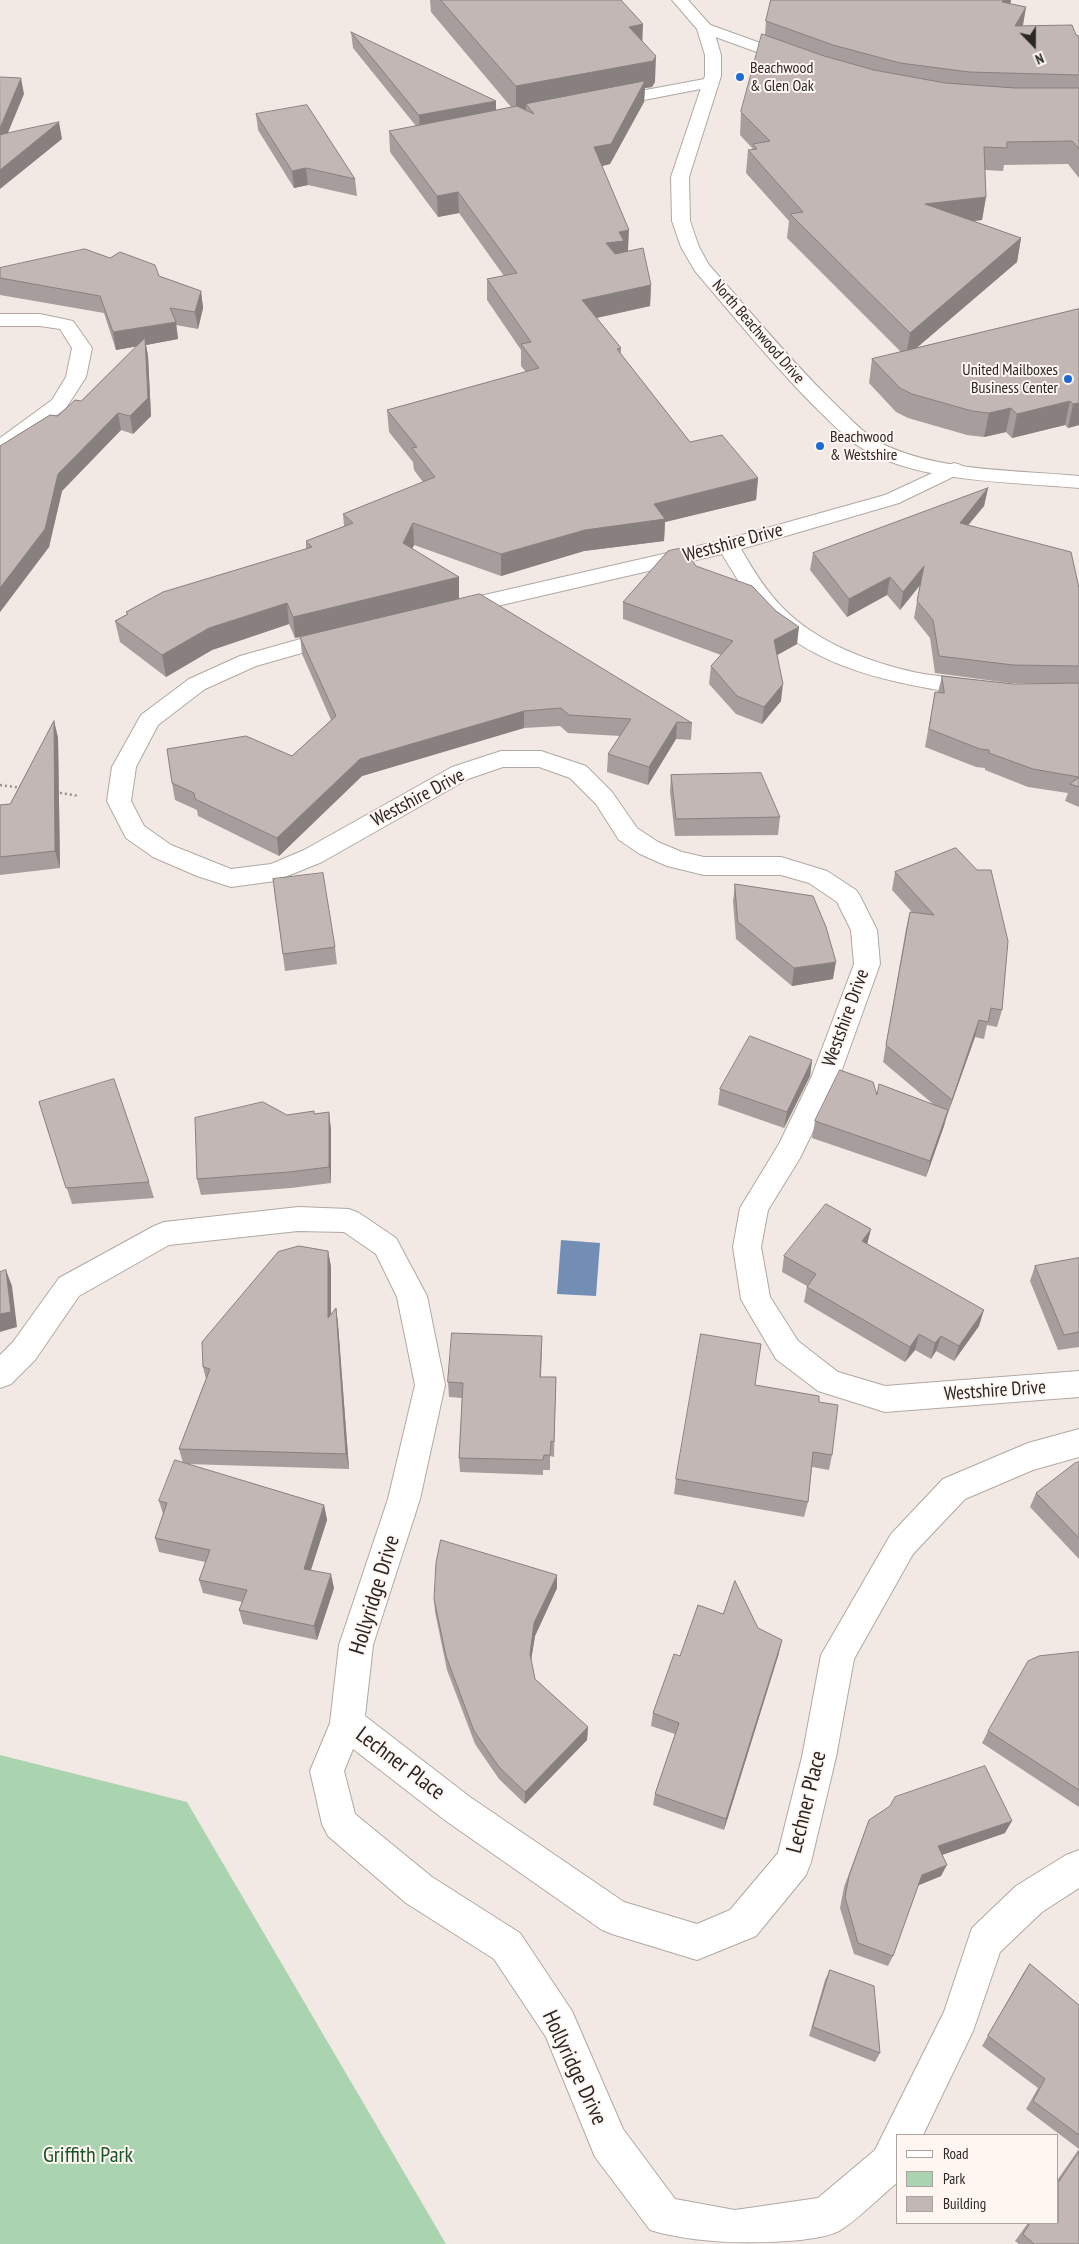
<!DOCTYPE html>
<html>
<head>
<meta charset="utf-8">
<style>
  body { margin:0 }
  #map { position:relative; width:1079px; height:2244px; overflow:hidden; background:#f3e9e4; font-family:"PT Sans Narrow",sans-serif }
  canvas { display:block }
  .legend { position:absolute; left:896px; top:2134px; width:162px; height:90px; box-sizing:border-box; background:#fff6f2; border:1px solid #aaa3a0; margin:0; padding:6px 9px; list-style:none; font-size:15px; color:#2a2725 }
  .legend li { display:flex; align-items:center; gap:10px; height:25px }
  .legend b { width:25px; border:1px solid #aaa3a0 }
  .north { position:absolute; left:1009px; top:20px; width:50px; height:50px; -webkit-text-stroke:4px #fff6f2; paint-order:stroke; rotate:158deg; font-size:14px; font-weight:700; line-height:20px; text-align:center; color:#2a2725 }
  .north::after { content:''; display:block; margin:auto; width:18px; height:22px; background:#2a2725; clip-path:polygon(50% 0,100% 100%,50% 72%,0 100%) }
</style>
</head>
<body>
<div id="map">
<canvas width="1079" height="2244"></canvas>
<ul class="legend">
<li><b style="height:6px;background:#fff"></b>Road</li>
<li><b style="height:14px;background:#aad3af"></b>Park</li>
<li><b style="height:14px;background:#c2b7b5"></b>Building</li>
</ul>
<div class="north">N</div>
</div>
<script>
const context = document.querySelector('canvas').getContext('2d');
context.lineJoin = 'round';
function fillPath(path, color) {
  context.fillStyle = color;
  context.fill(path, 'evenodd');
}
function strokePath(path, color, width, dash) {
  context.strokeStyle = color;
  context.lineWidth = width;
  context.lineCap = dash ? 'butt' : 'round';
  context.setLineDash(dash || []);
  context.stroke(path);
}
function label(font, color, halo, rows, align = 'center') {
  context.font = font + ' "PT Sans Narrow",sans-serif';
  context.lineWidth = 4;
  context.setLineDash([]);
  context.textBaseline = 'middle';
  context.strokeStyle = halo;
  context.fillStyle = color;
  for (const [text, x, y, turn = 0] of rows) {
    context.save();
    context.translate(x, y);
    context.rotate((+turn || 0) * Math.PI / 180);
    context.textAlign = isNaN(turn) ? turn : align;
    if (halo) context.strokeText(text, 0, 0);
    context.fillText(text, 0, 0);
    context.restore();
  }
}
const green = new Path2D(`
  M0,1755L187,1802L446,2244H0Z`);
const water = new Path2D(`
  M561,1240L600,1243L596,1296L557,1294Z`);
const path = new Path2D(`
  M0,785L22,788
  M55,792L79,796`);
const service = new Path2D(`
  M710,78L716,80L718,83L716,86L608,107L602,105L600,102L602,99L608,97Z`);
const minor = new Path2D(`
  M705,23L799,57L801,60L799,63H787L699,31L697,28L699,25Z
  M0,314H40L73,321L92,348L86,377L66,408L7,452L0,454V438L52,400L66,377L72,348L60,329L40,326H0Z
  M954,463L961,465L964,469L961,473L899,503L741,549C753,570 766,591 783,608C817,643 871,663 918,673C941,677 964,678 986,684L989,689L986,694L978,696C909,686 829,674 774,625C752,605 737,579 722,554L454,616L446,614L443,609L446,604L454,602L724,540L885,495Z
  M336,629L344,631L347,636L344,641L256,666L205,689L158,725L136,767L131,801L144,826L171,845L231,869L271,864L304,850L452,767L501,751H541L586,766L612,792L637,828L658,842L682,852L704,857H781L827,871L856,890L860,896L877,930L880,964L839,1078L800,1158L768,1210L761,1247L770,1297L798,1341L838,1372L885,1386L1079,1371V1397L885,1412L818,1391L776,1359L746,1308L741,1299L733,1247L740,1208L779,1144L811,1078L854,964L851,930L837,902L809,883L781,875H704L667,866L640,854L619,840L596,804L570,778L539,767H503L468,779L322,862L275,881L231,887L197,876L153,857L126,838L107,801L112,767L141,715L189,679L240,656Z
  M298,1207L349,1209L359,1213L396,1238L427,1296L445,1385L420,1499L373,1645L365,1716L470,1797L624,1902L697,1924L730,1910L778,1853L802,1757L821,1655L891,1534L943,1479L1028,1443L1079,1429V1457L1033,1470L965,1499L913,1554L854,1659L836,1757L811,1862L806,1875L756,1936L697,1960L615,1935L602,1930L446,1821L353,1749L344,1771L355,1814L432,1877L520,1933L572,2011L623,2129L675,2199L735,2210L818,2198L875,2150L944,2012L972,1928L1016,1886L1066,1855L1079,1850V1888L1042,1912L1000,1952L973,2031L923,2135H898V2182C883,2194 854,2223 839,2231C827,2237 814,2238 801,2240C752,2244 697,2244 650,2230L595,2157L546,2037L494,1959L406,1903L328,1836L322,1824L310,1771L330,1723L339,1645L388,1499L415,1385L397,1297L376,1254L344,1232L298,1231L169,1245L79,1296L35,1360L11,1384L0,1388V1355L13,1342L59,1278L154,1226L164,1222Z`);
const tertiary = new Path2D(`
  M672,0H688L713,28L721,55V76L689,177L690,221L699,247L709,265C750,311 789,359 833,402C850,418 867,438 889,447C947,472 1017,470 1079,476V488C1014,482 934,483 874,455C852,445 835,426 818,410C774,366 735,318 695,271L681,247L672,221L671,177L705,76V55L697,29Z`);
const wall = new Path2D(`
  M430,0H621L643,42L655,82L652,87L645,88L644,102L610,164L602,166L628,251L651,285L650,306L597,318L621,348V354L690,442L758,478L756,500L665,522L664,541L584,551L501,576L414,545L412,549L459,577V599L692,723L691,740L676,739L648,785L607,772L608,754L620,736L568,733L560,726L524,728L362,776L279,856L198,816L197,810L175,800L172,783L292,756L331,720L302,654L300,637L295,638L289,624L212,650L166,677L120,642L115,621L127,614L126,612L306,549V541L344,526L343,514L423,482L414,470L413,462L389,432L387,410L526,372L521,366V350L487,300V279L504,276L459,213L438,217L390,152L389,131L416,126L353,48L351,32L496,110L511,107L431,12Z
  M771,0H1011L1010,4L1026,7L1023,26L1079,36V178L1068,164L1004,165L1003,171L985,170L986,197L982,220L973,221L1021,238L1017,262L916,348L1079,309V425L1068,428L1065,425L1012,438L1006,432L984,437L967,435L908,418L896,412L869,383L872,359L901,352L787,238L789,221L746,173L748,150H752L753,149L740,135L741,112L765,35L766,21Z
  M256,114L355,179L357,196L308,185L294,188L258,130Z
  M0,268L159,276L201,291L203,308L198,329L176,325L178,339L146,345L148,356L151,416L133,434L121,430L62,491L49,547L0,612V446L58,416L81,401L137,346L116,350L104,313L0,295Z
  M988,488L984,506L968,525L1079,588V807L1065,801L1068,793L1028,787L985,770V768L976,767L925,747L935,692H938L942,676L1013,684H1064L1009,683L935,673L930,638L914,618L920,585L900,610L887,595L847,617L810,570L813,553Z
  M696,566L797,644L777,655L781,701L762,724L736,714L709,684L711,666L721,655L623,619V602Z
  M54,721L58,738L60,868L0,875V805L10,804Z
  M671,775L780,817L778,835L675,836L670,792Z
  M956,848L1002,1010L997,1027L987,1025L984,1039L975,1037L947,1116L944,1126L926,1177L812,1138L815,1121L877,1095L933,1104L883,1062L906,929L910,912H912L892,890L895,872Z
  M273,879L335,947L337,964L285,971Z
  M735,884L833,979L792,986L736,939L733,901Z
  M812,1060L810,1076L784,1128L718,1105L720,1089Z
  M39,1102L149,1182L154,1198L72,1204Z
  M287,1115L331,1129V1183L291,1188L201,1195L197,1179Z
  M868,1244L979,1326L954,1361L936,1351L931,1359L915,1350L905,1362L804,1302L807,1286L782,1272L784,1256Z
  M328,1251L331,1267V1315L336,1308L338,1324L349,1469L187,1464L324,1505L327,1520L311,1570L334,1588L317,1640L243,1624L239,1610L242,1602L203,1593L199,1580L205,1562L159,1552L155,1538L163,1514L159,1501L183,1463L179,1449L206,1379L203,1367Z
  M1079,1258V1347L1058,1350L1030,1281L1035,1266Z
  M542,1351L541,1377H556L554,1457L550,1456V1470H543V1475L460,1472L459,1458L462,1398L449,1397L448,1382Z
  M755,1385L819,1402L832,1455L829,1470L812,1467L808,1502L804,1517L674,1494L676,1479Z
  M1079,1462V1559L1030,1507L1036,1493Z
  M557,1588L535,1636L531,1660L535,1679L588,1727L587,1740L525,1804L499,1779L475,1744L447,1670L435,1612L434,1599Z
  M758,1628L779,1653L724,1830L653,1805L655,1794L675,1734L651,1726L653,1713L680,1656Z
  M1079,1652V1807L982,1743L988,1731Z
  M869,1820L1005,1833L942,1855L941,1876L918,1885L893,1956L888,1966L854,1954L840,1908L844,1887Z
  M1030,1964L1079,2005V2244H1019L1015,2241L1028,2223H1058V2179L1079,2149L1026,2109L1038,2088L982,2046L1023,1974Z
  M830,1970L880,2053L875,2062L809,2036L825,1980Z`);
const shadedWall = new Path2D(`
  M1004,0H1011L1009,11L1002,2Z
  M1026,7L1022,29L1015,26Z
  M643,24L642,50L629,27Z
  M656,56L655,82L652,87L645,88L644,102L610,164L594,168V147L526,104V111L516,113V86Z
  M21,78L24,94L0,152V128Z
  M496,101V116L420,131L419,115Z
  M59,122L62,139L0,189V170Z
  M306,168L308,185L294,188L292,171Z
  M458,192L459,213L438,217L437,196Z
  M986,197L982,220L922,227L925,204Z
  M629,230L628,251L623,262L606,243L619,232Z
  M1021,238L1017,262L906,357L910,333Z
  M651,285L650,306L582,321V300Z
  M201,291L203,308L198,329L195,312Z
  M176,322L178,339L146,345L148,356L151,416L133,434L130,416L145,345L116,350L113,332Z
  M1070,401L1065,425L1012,438L1017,414Z
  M1079,403V425L1068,428L1073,404Z
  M1011,408L1006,432L984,437L989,413Z
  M118,413L121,430L62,491L49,547L0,612V588L58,474Z
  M758,478L756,500L665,522L664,541L584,551L501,576V554L654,504Z
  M988,488L984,506L956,540L960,523Z
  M413,523L414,545L404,565L403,543Z
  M924,566L921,584L900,610L903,592Z
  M459,577V599L295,638L293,617Z
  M890,577L887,595L847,617L849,599Z
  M287,603L289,624L212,650L166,677L162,655L209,628Z
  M799,627L797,644L772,658L774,640Z
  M783,684L781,701L762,724L764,707Z
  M524,711V728L362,776L279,856L277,838L360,759Z
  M54,721L58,738L60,868L55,851Z
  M677,722L676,739L648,785L649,767Z
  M836,962L833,979L792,986L794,968Z
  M979,1020L975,1037L947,1116L952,1100Z
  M812,1060L810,1076L784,1128L787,1112Z
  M948,1110L944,1126L926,1177L930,1161Z
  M329,1112L331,1129V1183L329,1167Z
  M871,1229L867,1245L862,1241Z
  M328,1251L331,1267V1334L328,1318Z
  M6,1270L12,1286L17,1327L0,1332V1314Z
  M336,1308L338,1324L349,1469L346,1454Z
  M984,1310L979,1326L954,1361L959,1346Z
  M919,1334L915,1350L905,1362L910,1347Z
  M941,1336L936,1351L931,1359L935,1343Z
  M324,1505L327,1520L307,1582L304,1569Z
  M331,1574L334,1588L317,1640L314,1626Z
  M557,1575V1588L535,1636L530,1667V1654L534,1623Z
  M782,1640L779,1653L724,1830L726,1819Z
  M588,1727L587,1740L525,1804V1792Z
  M1012,1821L1005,1833L933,1858L938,1846Z
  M947,1865L941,1876L917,1886L922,1875Z`);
const building = new Path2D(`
  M441,0H621L643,24L629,27L656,56L653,61L516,86Z
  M771,0H1004L1002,2L1026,7L1015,26L1072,25L1076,35L1079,36V75L969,72L900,63L833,45L766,21Z
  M351,32L496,101L419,115Z
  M762,34L824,56L874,70L945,83L1015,88H1079V149L1072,141L1007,142V148L984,147L986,197L925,204L1021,238L910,333L790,214L803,212L748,150L757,149L753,144L770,141L741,112Z
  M0,77L21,78L0,128Z
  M645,81L611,144L594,147L629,230L619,232L624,241L606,243L615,254L643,248L651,285L582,300L621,348L617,349L690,442L722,435L758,478L654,504L665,519L585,530L501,554L413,523L403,543L459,577L293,617L287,603L209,628L162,655L115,621L128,614L126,612L163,592L312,547L306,541L353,523L343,514L435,477L412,448L417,447L387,410L539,368L521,344L531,342L487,279L517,273L458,192L437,196L389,131L517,106L534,114L526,104Z
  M307,105L355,179L306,168L292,171L256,114Z
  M59,122L0,170V135Z
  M85,249L110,258L120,252L155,265L159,276L201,291L195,312L170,308L176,322L113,332L100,296L0,278V268Z
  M1079,309V403L1073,404L1070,401L1017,414L1011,408L989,413L972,411L912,394L900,388L872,359Z
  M145,338L148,398L130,416L118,413L58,474L45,529L0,588V446L50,415L58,416L75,400L81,401Z
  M988,488L960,523L1071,552L1079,588V666L1013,665L939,656L933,620L917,601L924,566L903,592L890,577L849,599L813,553Z
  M683,548L696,566L752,586L776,611L799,627L774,640L783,684L764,707L737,696L711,666L733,641L623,602L668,551Z
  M480,594L692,723L677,722L649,767L608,754L631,719L569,715L561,708L524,711L360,759L277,838L195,799L194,793L172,783L167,749L246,736L292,756L336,716L300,637Z
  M942,676L1013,684L1079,683V777L1033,769L989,753V750L980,749L929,729L935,692L944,693Z
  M54,721L55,851L0,857V805L10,804Z
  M761,773L780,817L676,819L671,775Z
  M1079,778V787L1070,784Z
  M956,848L977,870H991L1008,941L1002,1010L991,1008L988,1022L979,1020L952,1100L886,1045L910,912L934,915L895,872Z
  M323,873L335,947L283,954L273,879Z
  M735,884L813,896L826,927L836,962L794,968L738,922Z
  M750,1036L812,1060L787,1112L720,1089Z
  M840,1070L873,1082L877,1095L879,1084L948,1110L930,1161L815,1121Z
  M114,1079L149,1182L66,1188L39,1102Z
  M263,1102L287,1115L314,1111V1114L329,1112V1167L289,1172L197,1179L195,1118Z
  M826,1204L871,1229L862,1241L984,1310L959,1346L941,1336L935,1343L919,1334L910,1347L807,1287L816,1274L784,1256Z
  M299,1246L328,1251V1318L336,1308L346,1454L179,1449L210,1369L203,1367L202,1342L278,1252Z
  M1079,1258V1332L1064,1335L1035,1266Z
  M6,1270L11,1312L0,1314V1272Z
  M452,1333L542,1336L540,1377H556L554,1442L551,1441L550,1455H544L543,1460L459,1458L463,1383L448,1382Z
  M701,1334L761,1344L755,1385L819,1396V1402L838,1405L832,1455L813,1452L808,1502L676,1479Z
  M175,1460L324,1505L304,1569L331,1574L314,1626L239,1610L247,1590L199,1580L210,1550L155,1538L167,1503L159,1501Z
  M1079,1462V1538L1036,1493L1075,1463Z
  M441,1540L557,1575L534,1623L530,1654L535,1679L588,1727L525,1792L499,1767L474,1731L446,1656L434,1599L436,1563Z
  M735,1581L758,1628L782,1640L726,1819L655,1794L679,1723L653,1713L674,1654L680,1656L698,1605L723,1614Z
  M1079,1652V1790L988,1731L1028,1661L1039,1656Z
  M985,1766L1012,1821L938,1846L947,1865L922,1875L893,1956L858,1943L845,1897L849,1876L869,1820L890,1806L895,1797Z
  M1030,1964L1079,2005V2135L1033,2101L1045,2079L988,2036Z
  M830,1970L874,1986L880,2053L813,2027Z
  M1079,2152V2244H1034L1023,2234L1030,2223H1058V2183Z`);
const markers = [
  [740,77,5,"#1b6bd6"],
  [1068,379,5,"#1b6bd6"],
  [820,446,5,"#1b6bd6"]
];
const farPoinames = [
  ["Beachwood",750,68],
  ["& Glen Oak",750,86],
  ["United Mailboxes",1058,370,"right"],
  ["Business Center",1058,388,"right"],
  ["Beachwood",830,437],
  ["& Westshire",830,455]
];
const farStreetnames = [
  ["North Beachwood Drive",758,332,49]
];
const streetNames = [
  ["Westshire Drive",733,543,-15],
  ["Westshire Drive",418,798,-28],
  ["Westshire Drive",846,1018,-70],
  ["Westshire Drive",995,1391,-4]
];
const nearStreetnames = [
  ["Hollyridge Drive",375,1595,-73],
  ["Lechner Place",400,1764,37],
  ["Lechner Place",807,1802,-76],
  ["Hollyridge Drive",574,2068,65]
];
const nearParknames = [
  ["Griffith Park",88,2156]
];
fillPath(green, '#aad3af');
fillPath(water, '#738eb5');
strokePath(service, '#b1a8a3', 2);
strokePath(minor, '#b1a8a3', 2);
strokePath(tertiary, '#b1a8a3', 2);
strokePath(path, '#968f8b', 2.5, [2, 3]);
fillPath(service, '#fff');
fillPath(minor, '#fff');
fillPath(tertiary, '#fff');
fillPath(wall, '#a79d9c');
fillPath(shadedWall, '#88807f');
fillPath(building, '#c2b7b5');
strokePath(building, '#88807f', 1);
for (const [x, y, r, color] of markers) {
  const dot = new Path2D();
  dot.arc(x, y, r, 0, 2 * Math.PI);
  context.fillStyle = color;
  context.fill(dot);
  strokePath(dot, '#fff6f2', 2);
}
label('16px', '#2a2725', '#fff6f2', farPoinames, 'left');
label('16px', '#2a2725', '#fff6f2', farStreetnames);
label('19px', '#2a2725', '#fff6f2', streetNames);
label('22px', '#2a2725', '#fff6f2', nearStreetnames);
label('22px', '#175426', '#fff6f2', nearParknames);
</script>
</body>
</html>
